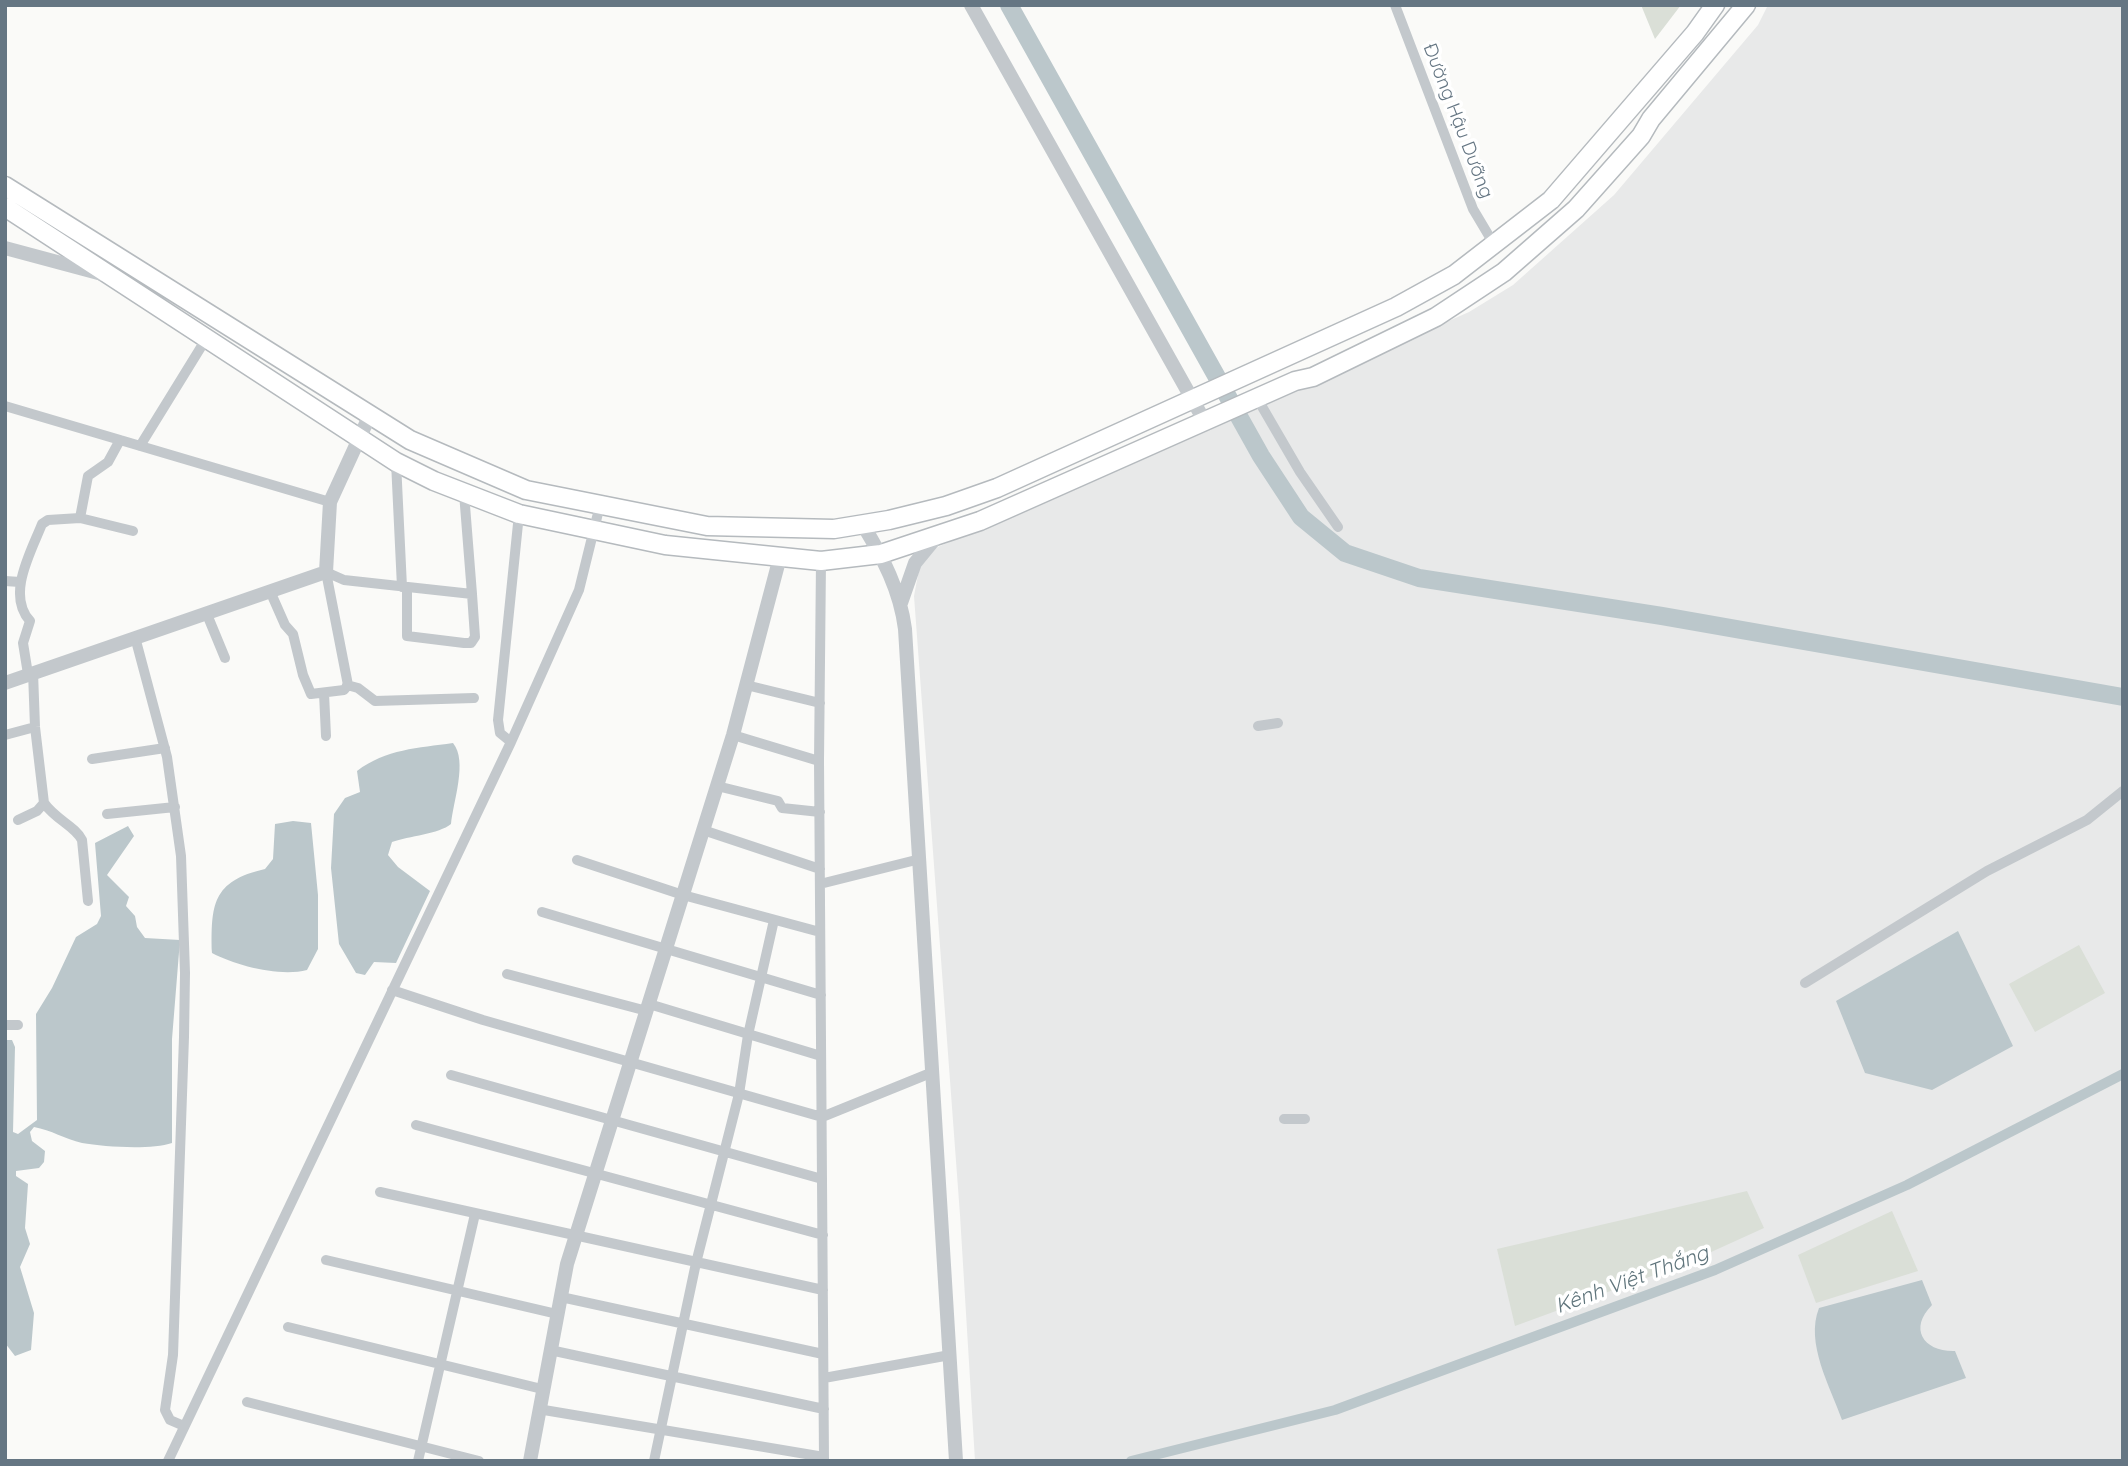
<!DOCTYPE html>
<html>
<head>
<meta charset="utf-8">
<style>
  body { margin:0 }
  #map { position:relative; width:2128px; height:1466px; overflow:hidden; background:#fafaf8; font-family:Quicksand,sans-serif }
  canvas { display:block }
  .frame { position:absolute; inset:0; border:7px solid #657683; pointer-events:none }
</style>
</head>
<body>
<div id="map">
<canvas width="2128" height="1466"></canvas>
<div class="frame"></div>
</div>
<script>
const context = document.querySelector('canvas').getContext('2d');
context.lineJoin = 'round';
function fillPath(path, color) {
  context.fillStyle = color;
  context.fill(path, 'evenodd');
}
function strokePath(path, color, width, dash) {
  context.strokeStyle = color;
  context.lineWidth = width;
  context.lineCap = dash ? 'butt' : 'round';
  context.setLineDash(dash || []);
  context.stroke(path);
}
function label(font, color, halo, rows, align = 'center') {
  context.font = font + ' Quicksand,sans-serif';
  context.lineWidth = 7;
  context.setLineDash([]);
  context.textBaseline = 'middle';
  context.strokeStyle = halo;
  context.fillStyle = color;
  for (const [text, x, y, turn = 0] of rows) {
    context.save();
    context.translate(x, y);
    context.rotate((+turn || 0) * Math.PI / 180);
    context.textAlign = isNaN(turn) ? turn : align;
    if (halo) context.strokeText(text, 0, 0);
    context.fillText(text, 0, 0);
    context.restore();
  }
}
const built = new Path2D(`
  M1768,5H2123V1461H975L960,1215L914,596L922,554L1469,312L1513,285L1614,195L1758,25Z`);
const green = new Path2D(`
  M1641,5H1681L1655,39Z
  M2079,945L2105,993L2035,1032L2009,984Z
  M1747,1191L1764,1228L1687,1263L1515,1326L1497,1249Z
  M1892,1211L1918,1271L1816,1303L1798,1255Z`);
const water = new Path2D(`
  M453,743C468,761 453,802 451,824C439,834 409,836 392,842L388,855L398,867L430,891L396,963L374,962L365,975L356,973L339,944L331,868L334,814L345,798L360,792L357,771C386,749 418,748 453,743Z
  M293,821L311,823L318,895V949L307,970C280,977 237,966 212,953C211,905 212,881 265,869L273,859L275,824Z
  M128,826L134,836L107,875L129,897L126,906L135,916L137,927L145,938L180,940L172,1039V1143C151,1150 105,1147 82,1143C65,1139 51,1130 34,1127L30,1132L32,1141L45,1151L44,1162L39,1168L16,1171V1176L28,1184L25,1228L30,1244L20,1267L34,1313L31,1350L15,1356L5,1343V1040H12L15,1047L13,1132L18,1134L37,1120L36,1014L52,988L76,937L97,924L101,916L95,843Z
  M1958,931L2013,1046L1932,1090L1865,1073L1836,1001Z
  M1922,1280L1932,1305C1908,1329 1924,1352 1955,1351L1966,1378L1842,1420C1830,1386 1805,1343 1819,1308Z`);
const canal = new Path2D(`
  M1131,1461L1335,1410L1715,1270L1907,1185L2123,1074`);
const river = new Path2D(`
  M1009,5L1261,456L1301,517L1345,553L1419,578L1662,616L2123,697`);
const minor = new Path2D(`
  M1395,5L1473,209L1495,246
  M1257,398L1300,472L1338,527
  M5,406L330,502
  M140,446L206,339
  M396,462L402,587
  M80,518L133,531
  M821,561L819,761L824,1461
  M326,572L344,580L472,594L464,493
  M5,581L20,582
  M407,588V636L464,643H471L475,637L472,594
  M270,591L285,625L293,634L303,675L311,694L344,690L348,685L326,572
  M206,612L225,658
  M135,637L167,757L181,856L185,973L184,1037L173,1355L165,1410L170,1420L184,1426
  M28,674L23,643L30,621C6,595 31,552 42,524L48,520L80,518L88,476L108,462L120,440
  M347,685L358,688L375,701L474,698
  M746,685L820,703
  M324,693L326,736
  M1258,726L1278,723
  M5,735L35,727
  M733,735L819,761
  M511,742L500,733L498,720L519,514
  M92,759L165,748
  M717,786L778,801L782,808L820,812
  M44,803C56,820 75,826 82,840L88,901
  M107,814L175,807
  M18,820L37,811L44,803L35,727L33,672
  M703,830L820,869
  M577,860L683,895L820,932
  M820,884L920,859
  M542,912L821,995
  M507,974L647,1011
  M1805,983L1987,871L2087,820L2123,791
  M392,990L483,1020L822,1117L933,1072
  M649,1004L821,1056
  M5,1025H18
  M451,1075L822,1179
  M1284,1119H1305
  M416,1125L823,1235
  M380,1192L823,1290
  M326,1260L557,1314
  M561,1297L823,1354
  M288,1327L542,1389
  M550,1350L824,1409
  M824,1378L950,1355
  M247,1402L479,1461
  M538,1409L824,1457
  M168,1461L511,742L579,590L600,505
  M418,1461L475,1214
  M654,1461L696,1263L739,1094L748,1035L774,920`);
const tertiary = new Path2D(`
  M971,5L1205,422
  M5,248L102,274
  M863,525C883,558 900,590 905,629L956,1461
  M901,603L915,563L938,535
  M5,683L326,572L330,502L369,417
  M530,1461L567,1264L733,735L780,557`);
const primary = new Path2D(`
  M5,186L410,440L526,490L707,526L834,529L889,520L946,506L997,488L1396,307L1454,275L1551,200L1695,33L1715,5
  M5,207L396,462L434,481L519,514L665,545L821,561L881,554L980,521L1295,381L1313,377L1436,317L1504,272L1576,209L1641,136L1651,119L1746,5`);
const streetNames = [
  ["Đường Hậu Dưỡng",1458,121,69]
];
const waterNames = [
  ["Kênh Việt Thắng",1632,1280,-20]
];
fillPath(built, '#e8e9e9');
fillPath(green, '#dadfd7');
fillPath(water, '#bbc7cb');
strokePath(canal, '#bbc7cb', 10);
strokePath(river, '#bbc7cb', 18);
strokePath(primary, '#b5babe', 21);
strokePath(minor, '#c3c8cc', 10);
strokePath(tertiary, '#c3c8cc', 14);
strokePath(primary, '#fff', 18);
label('19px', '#657683', '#fff', streetNames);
label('italic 21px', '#60757c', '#fff', waterNames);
</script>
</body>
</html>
